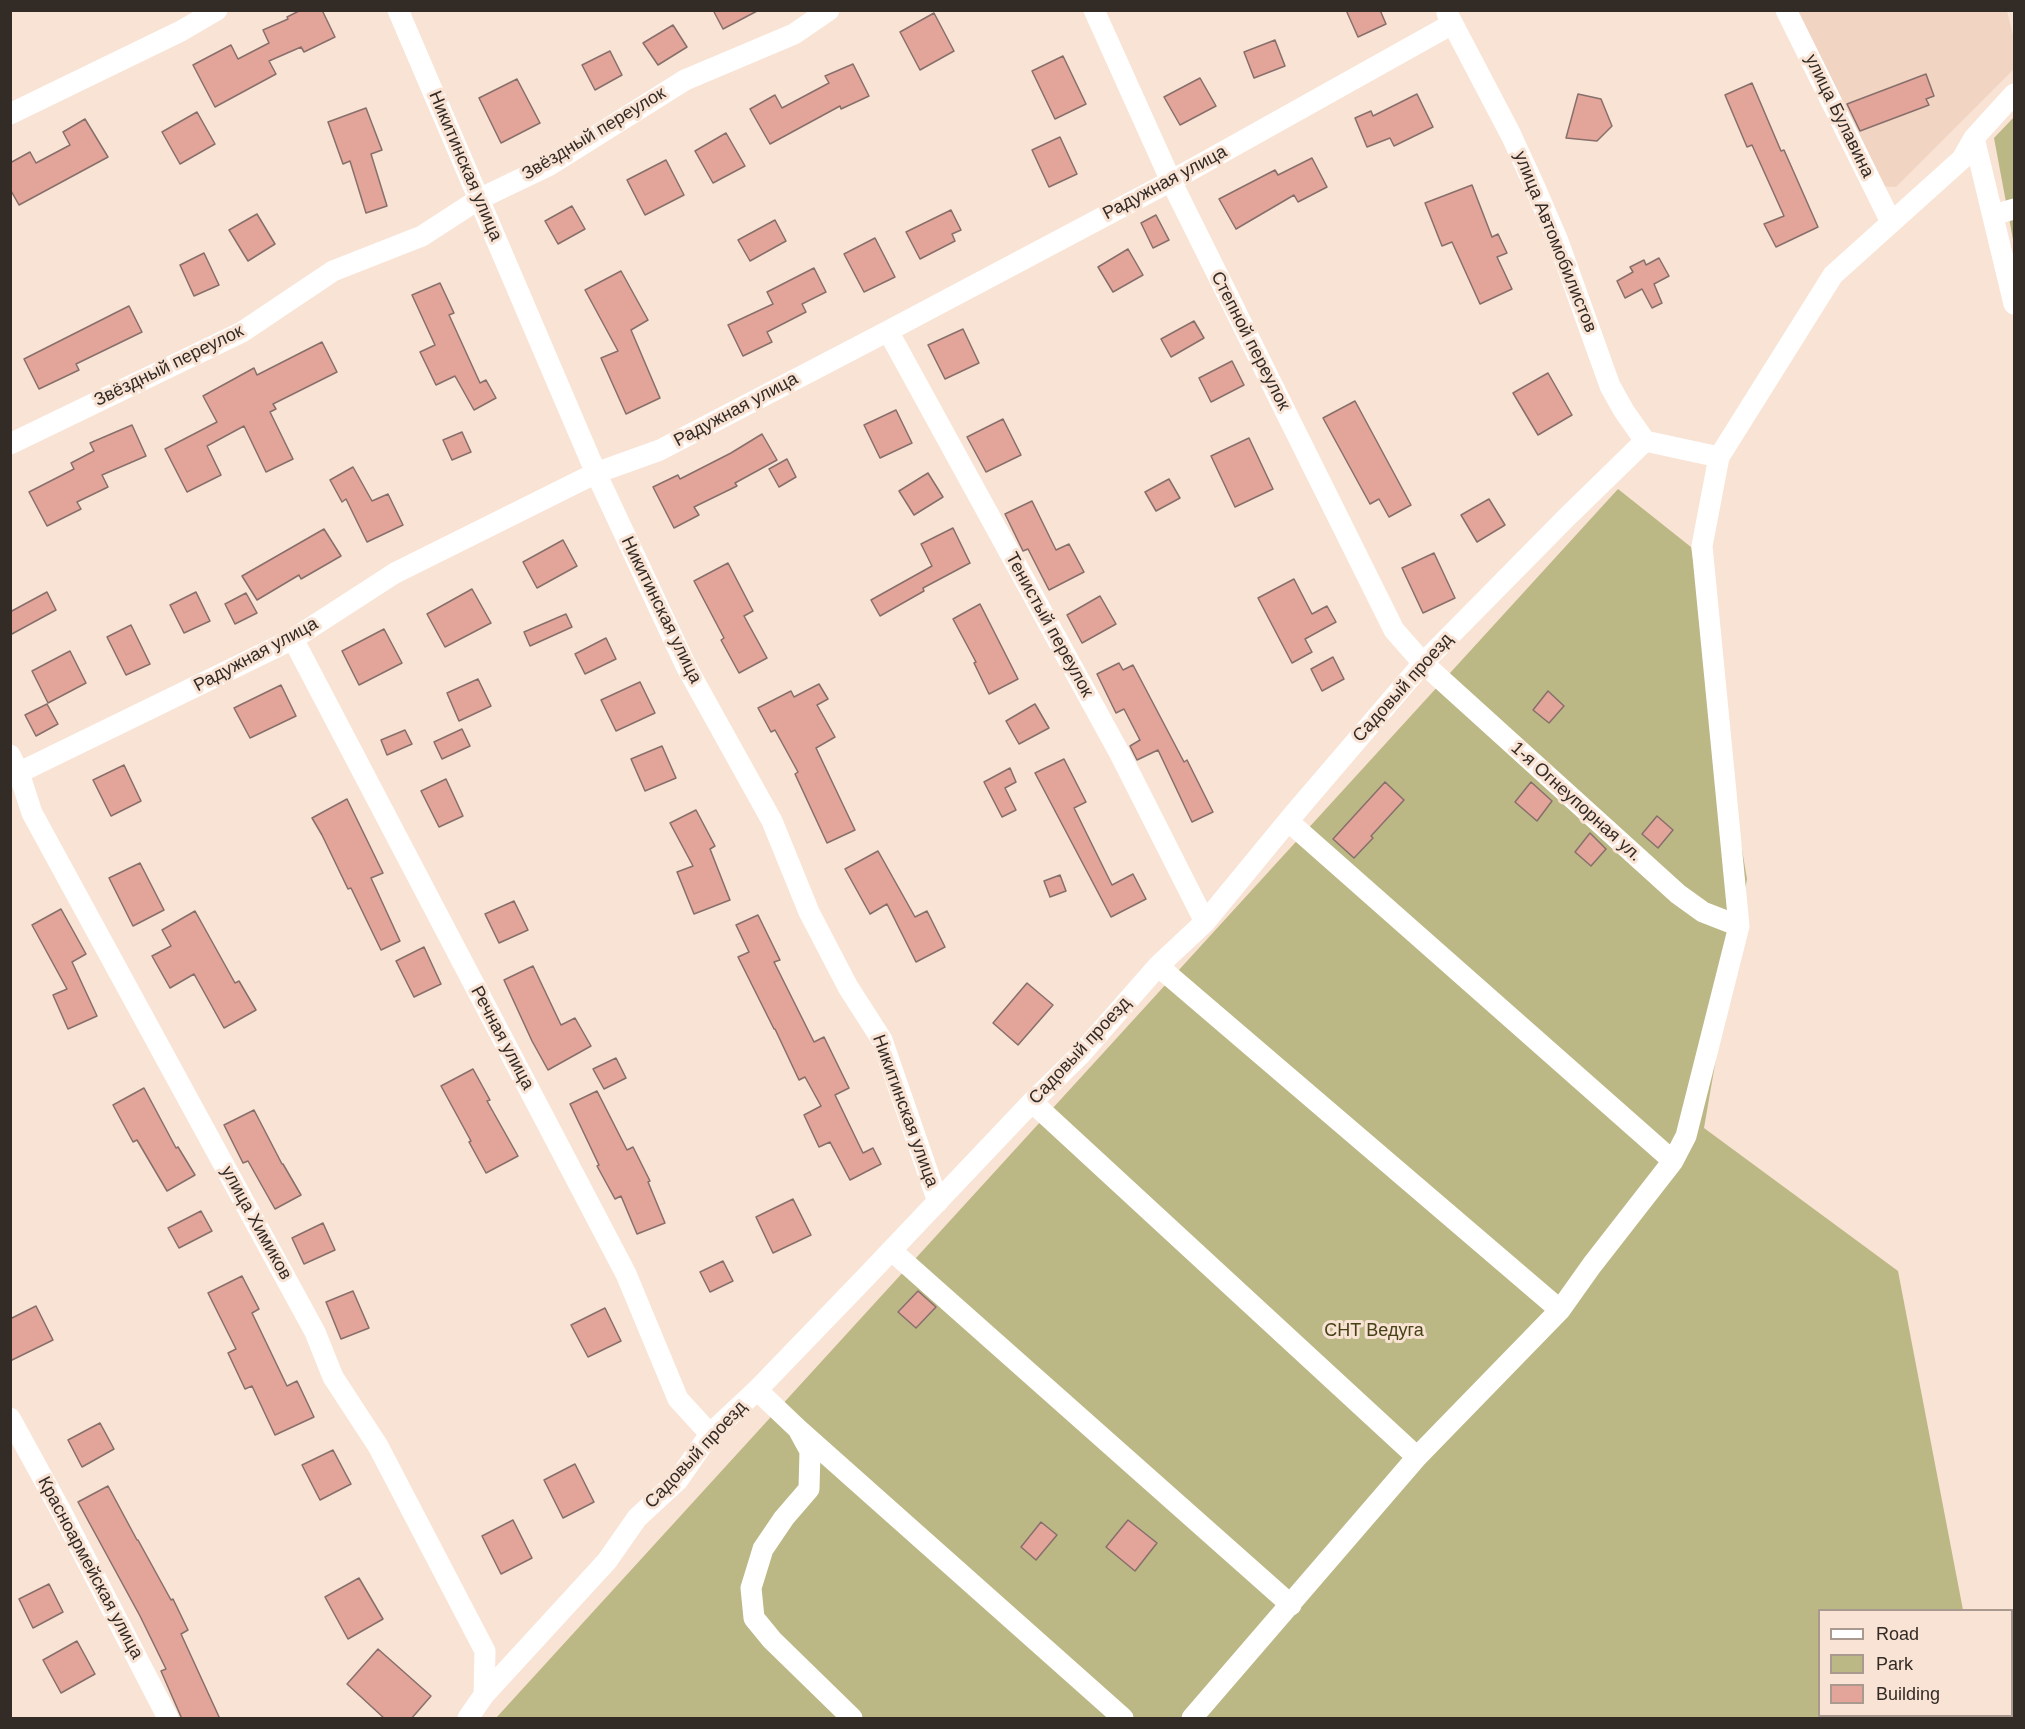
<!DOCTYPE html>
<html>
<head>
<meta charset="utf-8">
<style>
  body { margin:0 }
  #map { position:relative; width:2025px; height:1729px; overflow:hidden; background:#f9e3d4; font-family:Arial,sans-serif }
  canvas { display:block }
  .frame { position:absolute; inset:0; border:12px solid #332b26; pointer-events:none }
  .legend { position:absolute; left:1818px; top:1609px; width:195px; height:108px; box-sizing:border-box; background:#f9e3d4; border:2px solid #aa998e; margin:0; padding:8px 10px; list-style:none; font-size:18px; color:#332b26 }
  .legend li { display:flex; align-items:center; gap:12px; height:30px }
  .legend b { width:30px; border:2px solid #aa998e }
</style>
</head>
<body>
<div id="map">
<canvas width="2025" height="1729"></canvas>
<div class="frame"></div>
<ul class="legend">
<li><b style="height:8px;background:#fff"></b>Road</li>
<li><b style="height:16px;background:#bbb885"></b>Park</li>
<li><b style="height:16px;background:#e3a499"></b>Building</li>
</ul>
</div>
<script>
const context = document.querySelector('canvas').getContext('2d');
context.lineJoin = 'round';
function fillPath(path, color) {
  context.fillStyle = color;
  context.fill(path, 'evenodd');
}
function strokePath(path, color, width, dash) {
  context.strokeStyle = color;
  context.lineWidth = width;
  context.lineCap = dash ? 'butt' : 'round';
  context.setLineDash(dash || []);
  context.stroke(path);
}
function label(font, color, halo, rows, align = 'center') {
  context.font = font + ' Arial,sans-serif';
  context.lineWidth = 6;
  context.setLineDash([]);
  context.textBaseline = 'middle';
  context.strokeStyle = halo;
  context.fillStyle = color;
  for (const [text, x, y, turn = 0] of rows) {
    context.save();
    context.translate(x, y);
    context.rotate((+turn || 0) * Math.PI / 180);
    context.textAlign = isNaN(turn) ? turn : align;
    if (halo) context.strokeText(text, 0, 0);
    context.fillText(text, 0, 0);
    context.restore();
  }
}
const built = new Path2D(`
  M1791,11H2007L2014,39V69L1896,187L1875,186Z`);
const green = new Path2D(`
  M2014,117V245L1994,138Z
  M1618,489L1691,547L1747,879L1704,1128L1898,1271L1963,1610H1820V1716H1984V1718H496Z`);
const building = new Path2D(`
  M301,10H322L335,37L304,52L301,47L269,61L276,74L215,107L193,65L231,45L238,59L269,43L263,30L288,19L287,17Z
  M713,10H759L723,29Z
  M1346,10H1380L1386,24L1358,37Z
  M934,13L954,51L920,70L900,32Z
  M673,25L687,47L658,65L643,43Z
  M1275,40L1285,66L1254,78L1244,52Z
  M610,51L622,75L595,90L582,65Z
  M1063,56L1086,104L1055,119L1032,71Z
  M853,64L869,96L841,109L840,106L770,144L750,109L775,95L782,108L829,83L825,76Z
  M1926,74L1934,96L1926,99L1929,105L1860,131L1847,104Z
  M1200,78L1216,106L1180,125L1164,97Z
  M517,79L540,123L501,143L479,98Z
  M1752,83L1781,151L1784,150L1818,227L1776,247L1764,224L1784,216L1752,145L1747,147L1725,95Z
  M1417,94L1433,127L1394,146L1390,138L1367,147L1355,118L1371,111L1373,116Z
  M1578,94L1601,99L1612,126L1597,141L1566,138Z
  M366,108L382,150L371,154L387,206L366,213L350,161L343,164L328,122Z
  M197,112L215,144L180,164L162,132Z
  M85,119L108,157L19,205L10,189V163L30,152L36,163L70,145L63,132Z
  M726,133L745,166L713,183L695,151Z
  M1060,137L1077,174L1049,187L1032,150Z
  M1312,158L1327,187L1298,202L1294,195L1236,229L1219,199L1275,170L1278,175Z
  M666,160L684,195L645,215L627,180Z
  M1472,185L1492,237L1498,234L1507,253L1497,257L1512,289L1480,304L1452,242L1442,246L1425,203Z
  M572,206L585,229L558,244L545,221Z
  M951,210L961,230L952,234L955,241L920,259L906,232Z
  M257,214L275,244L248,261L229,230Z
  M1156,215L1169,240L1153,248L1141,223Z
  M775,220L786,241L750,261L738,240Z
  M875,238L895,277L864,292L844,254Z
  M1128,249L1143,275L1113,292L1098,267Z
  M204,253L219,285L194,296L180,265Z
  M1659,258L1669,276L1654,284L1662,303L1652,308L1642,289L1625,298L1617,281L1633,272L1630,267L1644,260L1646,265Z
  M814,268L826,292L802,304L806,312L767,332L772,342L743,356L728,325L773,304L767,292Z
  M621,271L648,320L631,330L660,398L626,414L601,358L618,351L585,290Z
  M440,283L454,313L449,315L480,383L486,380L496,398L474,410L455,376L436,385L420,352L435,345L412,295Z
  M129,306L142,332L76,364L79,370L39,389L24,359Z
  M1194,321L1204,338L1171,357L1161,339Z
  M963,329L979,363L945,379L928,345Z
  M322,342L337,372L273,404L276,409L270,412L293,459L266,472L244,426L207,446L221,475L187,492L165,449L217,422L203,396L254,368L257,375Z
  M1232,361L1244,385L1211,402L1199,378Z
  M1548,373L1572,415L1538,435L1513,393Z
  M1355,401L1411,505L1389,517L1379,499L1370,504L1323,418Z
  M896,410L912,443L880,458L864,425Z
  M1003,419L1021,455L986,472L967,437Z
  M132,425L146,456L102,475L108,487L77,502L81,509L47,526L29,492L74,469L71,463L94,451L90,443Z
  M462,432L471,452L452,460L443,440Z
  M762,434L777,460L735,483L737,486L694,507L699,515L674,528L653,487L678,475L680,479L731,453Z
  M1249,438L1273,489L1235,507L1211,456Z
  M787,459L796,477L779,487L769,469Z
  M353,467L372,501L388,494L403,525L367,542L346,499L342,502L330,480Z
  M928,473L943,497L914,515L899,491Z
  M1169,479L1180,498L1156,511L1145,492Z
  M1489,499L1505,525L1477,542L1461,515Z
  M1032,501L1056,550L1069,544L1084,572L1049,590L1028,549L1023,551L1005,514Z
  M953,528L970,563L923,588L924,591L880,616L871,600L932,566L921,544Z
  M324,529L341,556L301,579L299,575L257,600L242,576Z
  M563,540L577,566L537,588L523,562Z
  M1434,553L1455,598L1423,613L1402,568Z
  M728,563L753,611L744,616L767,658L739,673L721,640L724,638L694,581Z
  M1294,579L1312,614L1327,606L1336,622L1305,639L1312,652L1292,663L1258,598Z
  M472,589L491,623L445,647L427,614Z
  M47,592L56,610L10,635V612Z
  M196,592L210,621L184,633L170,605Z
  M246,593L257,613L235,624L225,604Z
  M1100,596L1116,624L1082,643L1067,615Z
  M980,604L1018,679L989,694L974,663L976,662L953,619Z
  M566,614L572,627L530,646L524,632Z
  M131,625L150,664L126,675L107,637Z
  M384,629L402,663L359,685L342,651Z
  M606,638L616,659L585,674L575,654Z
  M70,651L86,683L48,703L32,671Z
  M1333,657L1344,679L1322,691L1311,669Z
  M1119,663L1123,670L1133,665L1184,762L1187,760L1213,812L1192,822L1158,750L1137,760L1130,746L1140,740L1124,709L1116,713L1097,674Z
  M478,679L491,706L459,721L447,693Z
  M640,682L655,713L616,731L601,700Z
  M819,684L828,699L817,705L835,737L816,748L855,830L827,843L795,774L798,772L775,730L771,732L758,708L791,691L794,697Z
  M281,685L296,716L250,738L234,708Z
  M1548,691L1564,706L1549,723L1533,710Z
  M47,704L58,724L36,736L25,715Z
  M1035,704L1049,728L1019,744L1006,721Z
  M462,729L470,746L442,759L434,742Z
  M405,730L412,744L387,755L381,740Z
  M662,746L676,778L645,791L631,759Z
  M1064,759L1086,802L1074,808L1112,885L1133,874L1146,899L1111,917L1035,773Z
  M124,765L141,801L111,816L93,780Z
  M1010,768L1016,782L1005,788L1016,810L1002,817L984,782Z
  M446,779L463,816L439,827L421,791Z
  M1385,782L1404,800L1371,836L1373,838L1354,858L1333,839Z
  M1531,782L1552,801L1537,821L1515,802Z
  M347,799L383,873L371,878L400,941L381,950L351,888L348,889L322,835L312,818Z
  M696,810L715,846L710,849L730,900L694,914L677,872L693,866L670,823Z
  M1657,816L1673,830L1658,848L1642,834Z
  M1590,833L1606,849L1591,866L1575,852Z
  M878,851L915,917L927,911L945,947L916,962L887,904L870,914L845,869Z
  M140,863L164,910L133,926L109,878Z
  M1060,875L1066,891L1050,897L1044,881Z
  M514,901L528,930L499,943L485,914Z
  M61,909L86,954L72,962L97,1016L68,1029L53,995L67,989L32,925Z
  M195,911L235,983L239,981L256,1010L224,1028L194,974L170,988L152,956L171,946L162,930Z
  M758,915L780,960L774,962L814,1042L824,1037L849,1088L835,1095L863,1153L873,1148L881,1164L850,1180L830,1142L819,1147L804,1115L821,1106L805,1077L799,1080L775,1029H774L738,957L749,952L736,925Z
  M424,947L441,984L414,997L396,961Z
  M533,966L561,1025L575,1018L591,1046L548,1070L532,1041L504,980Z
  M1027,983L1053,1005L1018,1045L993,1023Z
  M616,1058L626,1078L604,1089L593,1069Z
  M473,1069L490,1100L487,1101L518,1156L486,1173L469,1142L471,1141L441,1086Z
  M144,1088L176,1148L178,1147L195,1175L167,1191L137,1140L133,1142L113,1105Z
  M597,1091L627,1150L633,1147L650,1181L648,1182L665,1223L637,1234L621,1196L615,1199L597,1166L599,1165L570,1104Z
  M254,1110L282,1164H283L301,1195L275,1209L248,1161L243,1163L224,1125Z
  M793,1199L811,1235L773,1253L756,1217Z
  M201,1211L212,1231L179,1248L168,1228Z
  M323,1223L335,1250L304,1264L292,1238Z
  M723,1261L733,1281L710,1292L700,1272Z
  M242,1276L259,1309L252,1313L287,1386L297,1381L314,1417L275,1435L252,1386L245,1389L228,1353L236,1349L208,1293Z
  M353,1291L369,1328L341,1339L326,1302Z
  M918,1291L936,1307L916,1328L898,1312Z
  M36,1306L53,1340L10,1361V1319Z
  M605,1308L621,1341L588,1357L571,1325Z
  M100,1423L114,1449L82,1467L68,1440Z
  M333,1450L351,1484L320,1500L302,1465Z
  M575,1464L594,1502L563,1518L544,1480Z
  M108,1486L137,1540H138L171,1600L173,1599L188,1630L181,1634L220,1719H182L161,1671L166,1669L140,1616L78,1502Z
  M513,1520L532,1558L501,1574L482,1536Z
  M1128,1520L1157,1543L1135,1571L1106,1547Z
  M1041,1522L1057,1535L1036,1560L1021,1547Z
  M359,1578L383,1619L348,1639L325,1597Z
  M49,1584L63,1612L33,1628L19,1599Z
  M77,1641L95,1674L61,1693L43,1660Z
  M378,1649L431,1696L411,1719H385L347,1684Z`);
const minor = new Path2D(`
  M398,10L596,473L687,668L772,821L809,912L848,987L882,1040L938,1202
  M1094,10L1171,181L1394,630L1423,663L1678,894L1703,912L1739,926
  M1786,10L1891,222
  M1447,13L1511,135L1533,183L1558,241L1610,386L1624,411L1645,441
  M10,114L181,31L217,10
  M1974,138L2014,304
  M1993,215L2014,209
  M888,331L1120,754L1205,922
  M10,444L242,332L333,271L422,236L479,199L548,166L685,80L794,34L829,10
  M293,639L626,1274L678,1399L710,1434
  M10,755L19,773L32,813L315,1332L333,1377L378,1446L485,1651L484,1695
  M10,777L293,639L395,573L596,473L660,450L888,331L1171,181L1452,24
  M1288,821L1673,1161
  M1158,966L1560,1310
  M1032,1102L1417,1457
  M892,1251L1291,1605
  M757,1390L798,1429L810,1451L809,1489L784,1518L763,1549L751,1588L754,1618L772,1640L852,1718
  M10,1418L62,1513L168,1718
  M798,1429L1123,1718
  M468,1718L484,1695L607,1561L637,1518L678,1480L710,1434L757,1390L866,1277L1032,1102L1080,1055L1158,966L1205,922L1293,815L1423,663L1566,518L1645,441L1719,457
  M1192,1718L1417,1457L1560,1310L1592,1265L1673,1161L1686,1136L1739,926L1702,546L1719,457L1833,275L1962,159L1974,138L2014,94`);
const streetNames = [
  ["улица Булавина",1839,116,64],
  ["Звёздный переулок",594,134,-31],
  ["Никитинская улица",465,166,67],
  ["Радужная улица",1165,183,-28],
  ["улица Автомобилистов",1555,242,68],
  ["Степной переулок",1250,341,63],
  ["Звёздный переулок",169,366,-26],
  ["Радужная улица",736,410,-28],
  ["Никитинская улица",661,610,64],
  ["Тенистый переулок",1049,625,61],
  ["Радужная улица",256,655,-28],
  ["Садовый проезд",1403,688,-48],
  ["1-я Огнеупорная ул.",1576,802,42],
  ["Речная улица",502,1038,62],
  ["Садовый проезд",1080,1051,-47],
  ["Никитинская улица",905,1111,70],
  ["улица Химиков",256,1223,61],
  ["Садовый проезд",696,1455,-47],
  ["Красноармейская улица",90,1568,62]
];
const parkNames = [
  ["СНТ Ведуга",1374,1331]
];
fillPath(built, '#f1d5c2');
fillPath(green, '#bbb885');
fillPath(building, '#e3a499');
strokePath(building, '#876f6b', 1.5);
strokePath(minor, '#fff', 21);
label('18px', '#332b26', '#f9e3d4', streetNames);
label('18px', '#454215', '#f9e3d4', parkNames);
</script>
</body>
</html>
